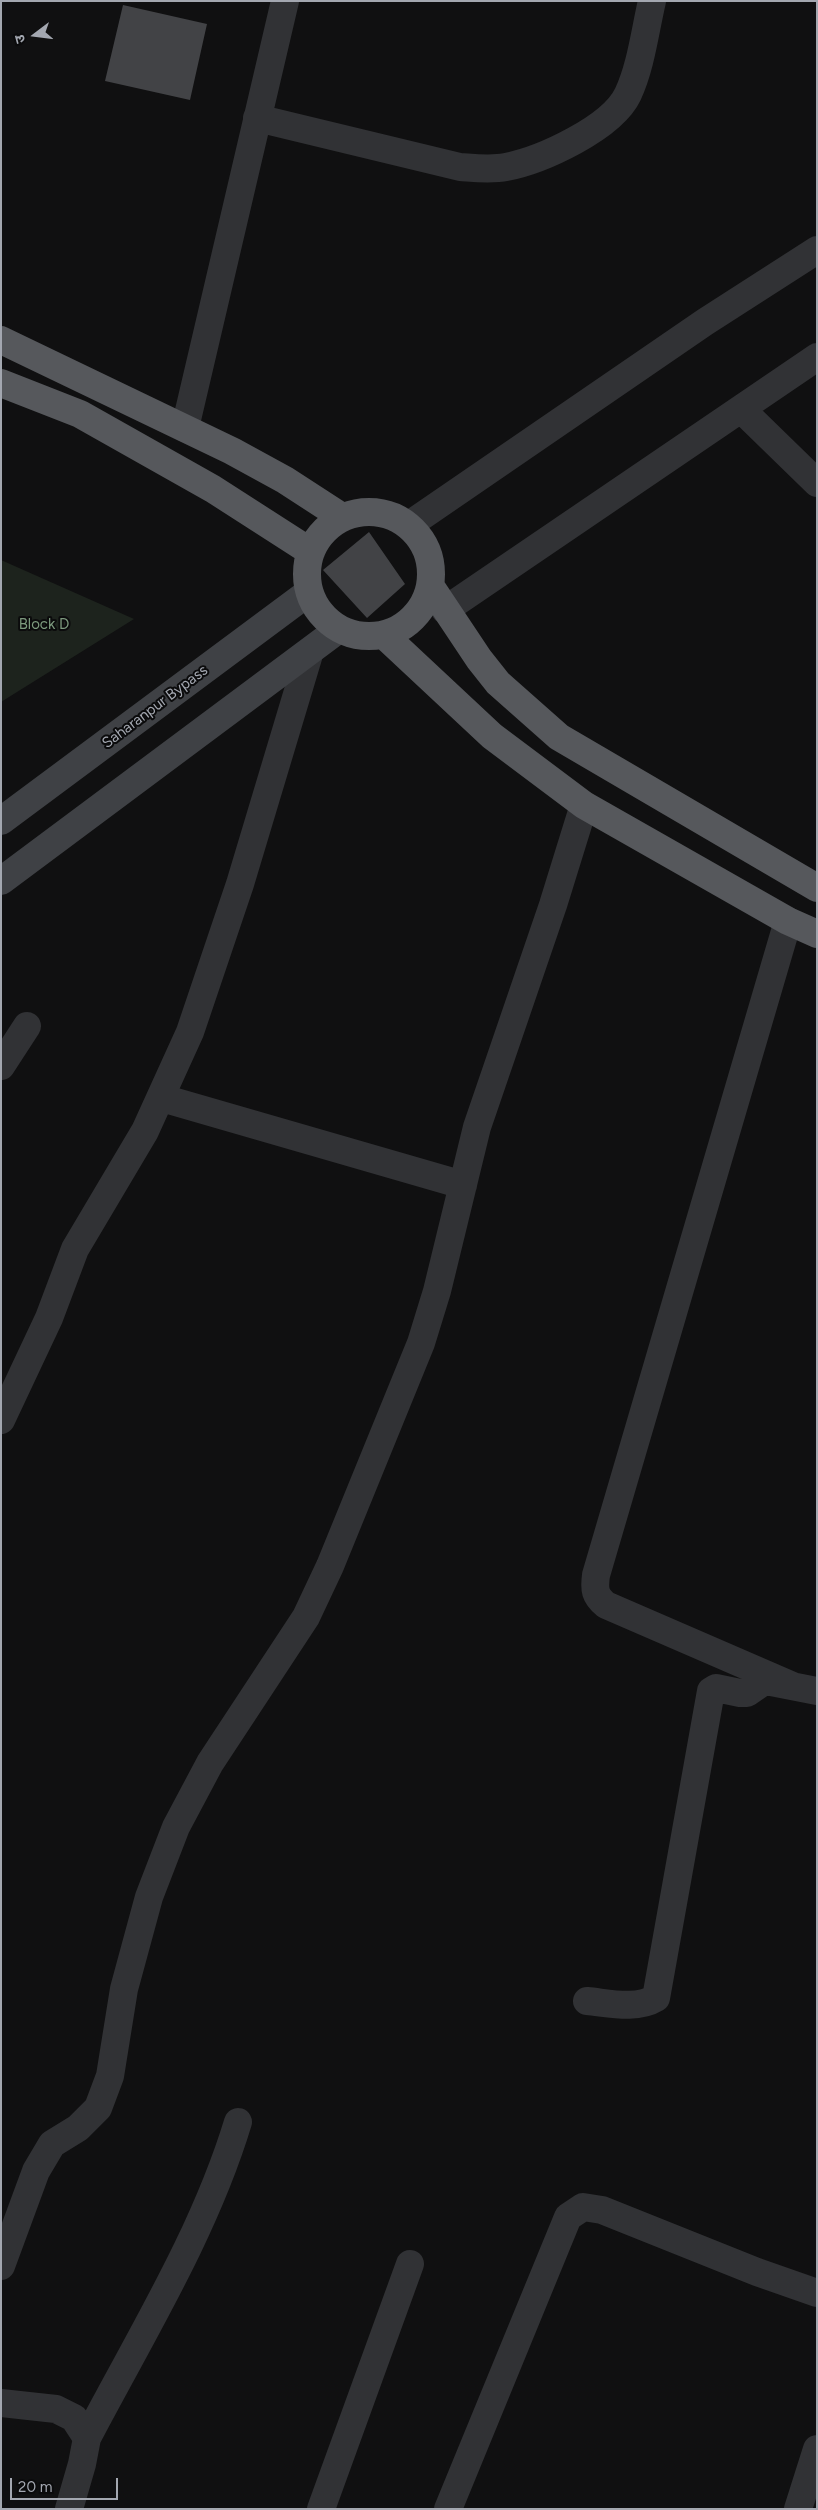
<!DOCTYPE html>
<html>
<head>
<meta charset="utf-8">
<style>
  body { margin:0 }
  #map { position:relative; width:818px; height:2510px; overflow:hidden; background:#101011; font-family:Figtree,"Noto Sans Devanagari",sans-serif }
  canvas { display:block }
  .frame { position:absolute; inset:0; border:2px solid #a3a7b0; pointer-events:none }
  .north { position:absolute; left:10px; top:10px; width:50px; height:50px; -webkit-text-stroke:4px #0b0b0c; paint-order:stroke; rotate:255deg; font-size:14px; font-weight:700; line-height:20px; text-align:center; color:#a3a7b0 }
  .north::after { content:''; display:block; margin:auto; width:18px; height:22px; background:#a3a7b0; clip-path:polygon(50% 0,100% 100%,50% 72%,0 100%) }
  .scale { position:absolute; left:10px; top:2478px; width:108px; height:22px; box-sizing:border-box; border:2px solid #a3a7b0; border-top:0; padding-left:6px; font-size:15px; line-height:18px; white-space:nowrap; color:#a3a7b0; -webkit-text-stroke:4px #0b0b0c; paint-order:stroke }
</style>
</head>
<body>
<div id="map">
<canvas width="818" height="2510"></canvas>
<div class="frame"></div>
<div class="north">उ</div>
<div class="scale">20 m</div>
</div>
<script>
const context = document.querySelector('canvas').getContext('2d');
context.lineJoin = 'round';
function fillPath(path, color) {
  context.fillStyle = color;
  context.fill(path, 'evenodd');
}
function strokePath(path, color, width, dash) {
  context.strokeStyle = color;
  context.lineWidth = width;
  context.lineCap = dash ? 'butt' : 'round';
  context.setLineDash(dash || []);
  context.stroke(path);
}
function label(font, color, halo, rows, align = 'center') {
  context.font = font + ' Figtree,sans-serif';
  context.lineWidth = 4;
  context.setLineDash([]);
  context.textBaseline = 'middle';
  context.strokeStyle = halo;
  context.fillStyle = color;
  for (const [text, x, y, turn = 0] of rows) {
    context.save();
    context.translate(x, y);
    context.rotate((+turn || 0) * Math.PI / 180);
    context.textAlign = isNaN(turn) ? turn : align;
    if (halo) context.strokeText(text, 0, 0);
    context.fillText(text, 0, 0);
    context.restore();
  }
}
const green = new Path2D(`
  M1,560L134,619L1,702Z`);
const building = new Path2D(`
  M123,5L207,24L190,100L105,81Z
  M369,532L405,584L367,618L323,570Z`);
const minor = new Path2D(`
  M257,118L460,167C475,168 491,170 506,167C542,160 612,128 628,94C641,66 645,31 652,1
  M741,409L817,483
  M185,428L285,1
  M445,610L817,357
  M788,921L596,1575C594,1590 595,1596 606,1605L793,1686
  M1,1066L27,1026
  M162,1098L463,1185
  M1,1420L49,1318L75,1249L145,1131L190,1032L240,884L310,651
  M587,2001C609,2003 636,2010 656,1998L711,1691L716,1688L740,1693H747L763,1682H771L817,1691
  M1,2266L36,2171L52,2144L78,2128L98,2108L110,2076L124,1989L149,1897L176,1827L210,1763L306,1617L330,1566L421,1343L437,1291L477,1127L553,905L584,805
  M1,2403L56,2409L74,2418L87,2438L82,2464L69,2509
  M87,2438C141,2335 204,2234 238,2122
  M321,2509L410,2264
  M448,2509L568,2217L583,2207L602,2210L757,2272L817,2293
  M798,2509L817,2449`);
const tertiary = new Path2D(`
  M409,525L705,322L817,250`);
const secondary = new Path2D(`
  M1,821L309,592
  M1,881L339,629`);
const trunk = new Path2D(`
  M1,340L232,451L285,480L342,517
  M1,383L80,414L213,489L311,552
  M307 574a62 62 0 1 1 124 0a62 62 0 1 1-124 0Z
  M431,587L479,659L498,683L559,737L817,888
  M385,636L492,736L584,805L788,921L817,934`);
const parkNames = [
  ["Block D",44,625]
];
const streetNames = [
  ["Saharanpur Bypass",155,707,-37]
];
fillPath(green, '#1d231d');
fillPath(building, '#424346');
strokePath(minor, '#313235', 28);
strokePath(tertiary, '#313235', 28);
strokePath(secondary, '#3f4145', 28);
strokePath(trunk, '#56585c', 28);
label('15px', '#7c997d', '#0b0b0c', parkNames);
label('15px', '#a3a7b0', '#0b0b0c', streetNames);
</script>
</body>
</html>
